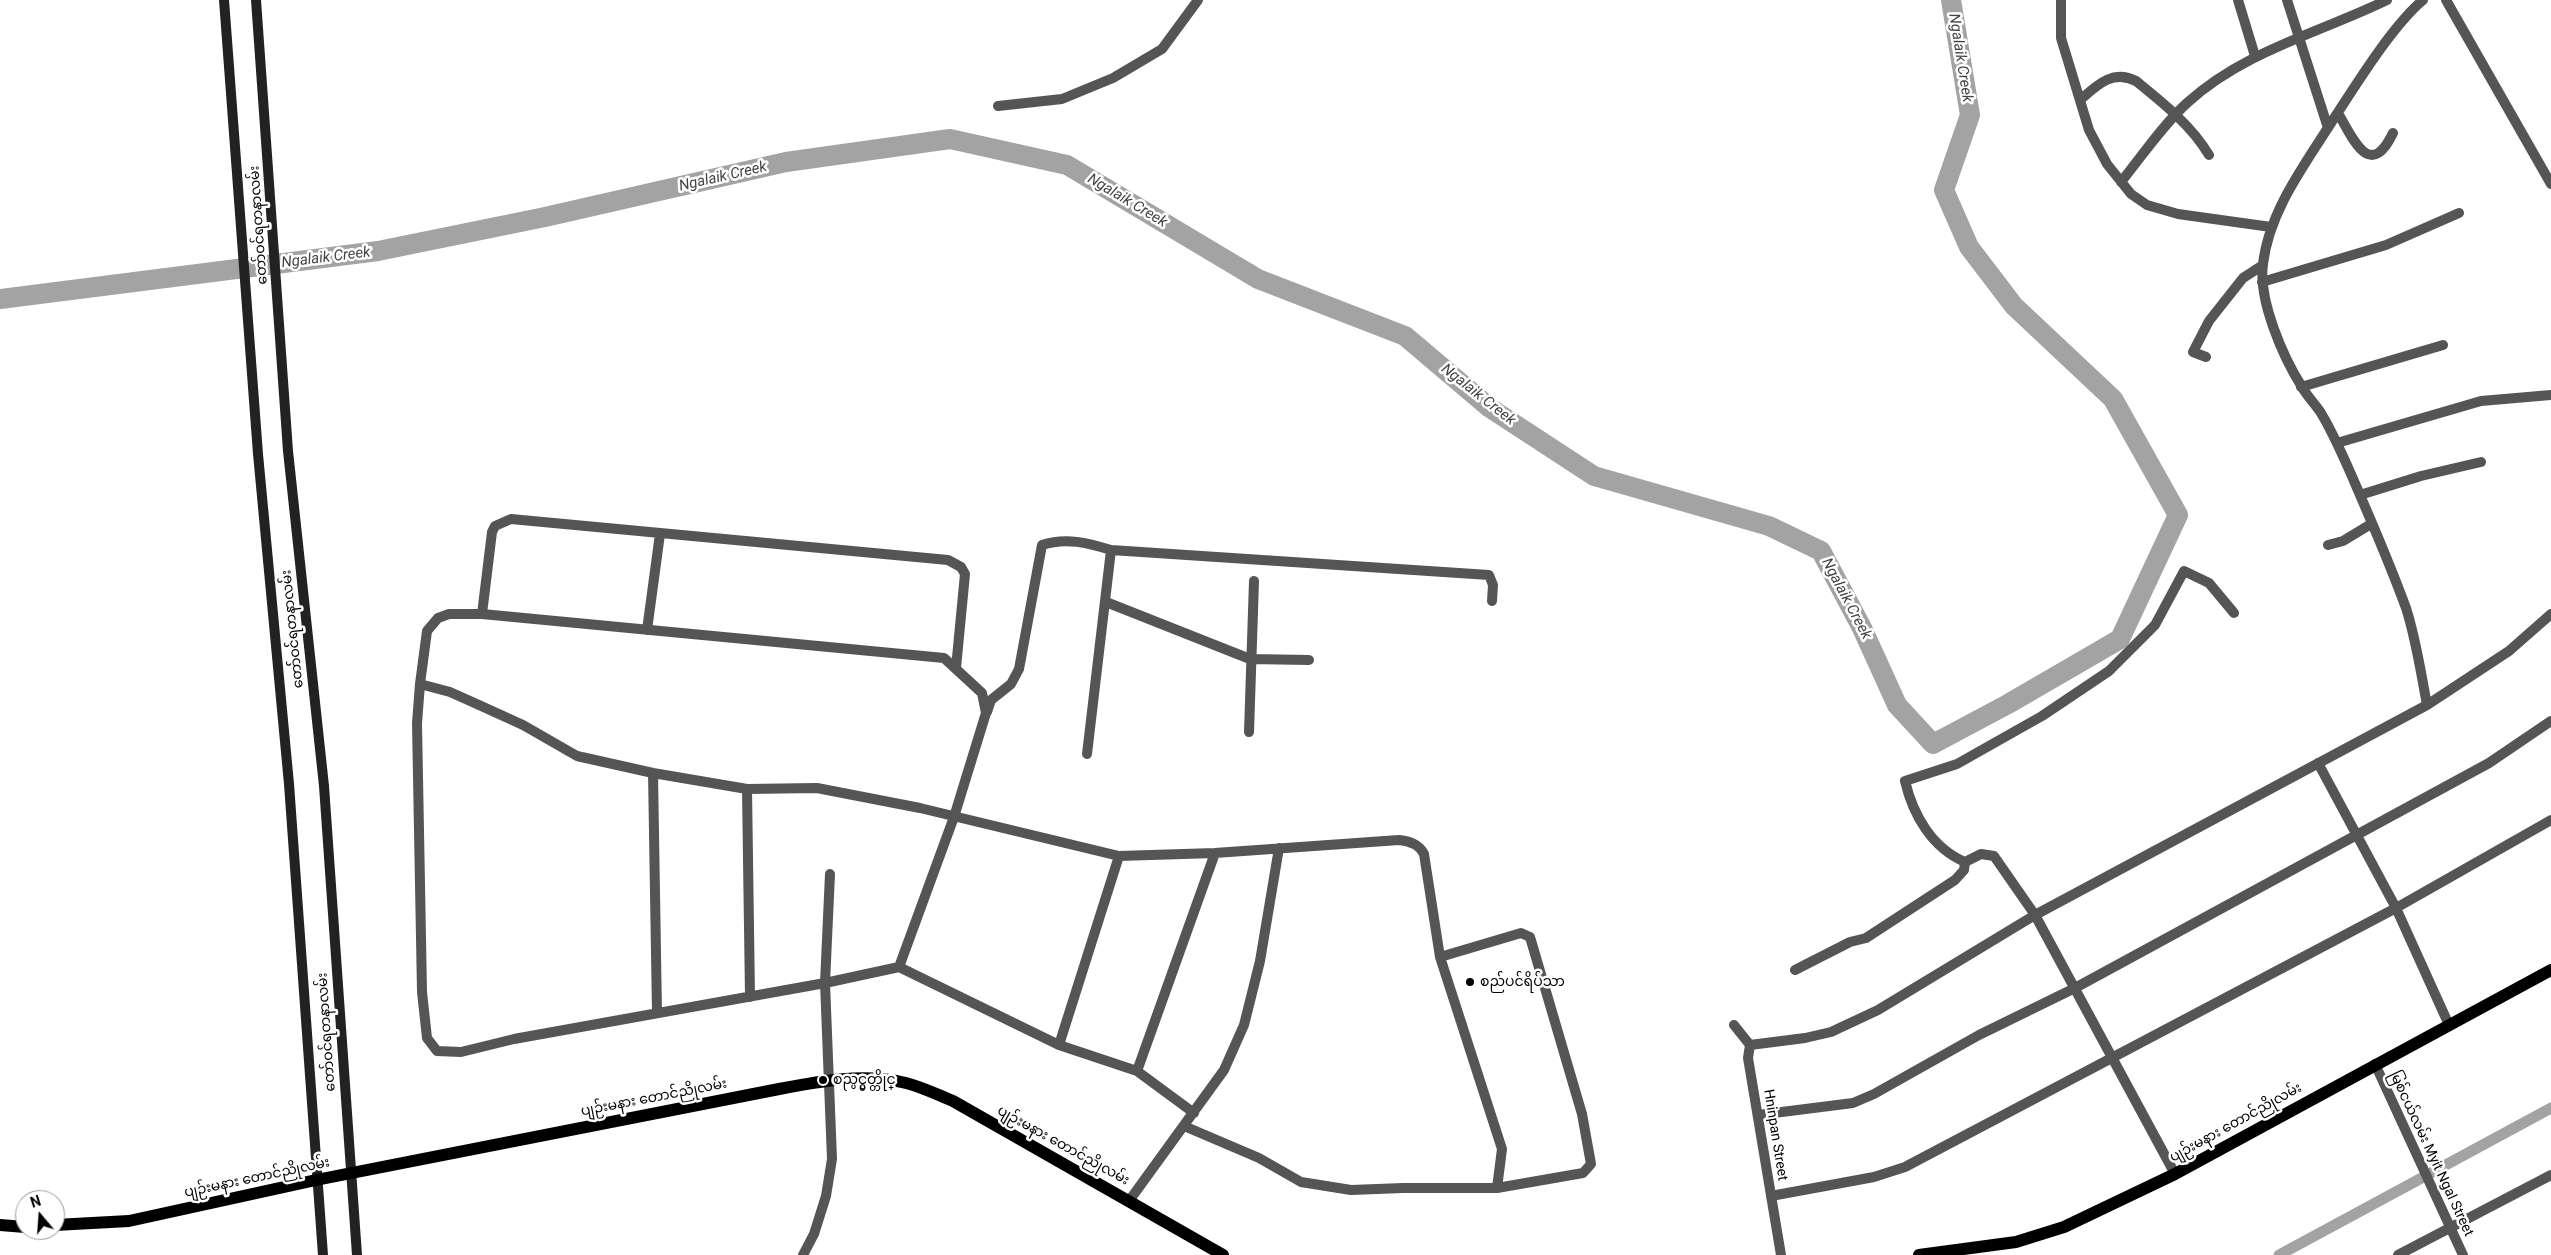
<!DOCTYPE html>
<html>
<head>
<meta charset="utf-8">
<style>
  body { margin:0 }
  #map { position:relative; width:2551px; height:1255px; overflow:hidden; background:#fff; font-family:Roboto,sans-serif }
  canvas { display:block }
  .north { position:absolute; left:15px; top:1190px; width:50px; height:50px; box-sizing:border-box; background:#fff; border:1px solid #999; border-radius:50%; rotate:342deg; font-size:14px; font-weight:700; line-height:20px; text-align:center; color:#000 }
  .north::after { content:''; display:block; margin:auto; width:18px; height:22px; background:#000; clip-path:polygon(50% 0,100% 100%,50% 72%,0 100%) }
</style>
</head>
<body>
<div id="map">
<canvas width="2551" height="1255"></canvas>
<div class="north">N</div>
</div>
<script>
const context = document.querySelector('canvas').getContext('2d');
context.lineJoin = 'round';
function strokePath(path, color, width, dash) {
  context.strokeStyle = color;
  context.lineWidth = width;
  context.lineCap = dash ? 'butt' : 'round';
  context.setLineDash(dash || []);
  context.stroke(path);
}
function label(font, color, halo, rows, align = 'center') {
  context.font = font + ' Roboto,"Noto Sans Myanmar",sans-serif';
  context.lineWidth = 5;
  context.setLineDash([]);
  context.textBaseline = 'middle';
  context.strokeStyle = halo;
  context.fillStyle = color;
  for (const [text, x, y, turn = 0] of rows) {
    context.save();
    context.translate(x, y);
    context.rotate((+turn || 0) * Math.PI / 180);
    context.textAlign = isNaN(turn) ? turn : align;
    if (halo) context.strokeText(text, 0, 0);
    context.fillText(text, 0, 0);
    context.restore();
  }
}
const canal = new Path2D(`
  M2279,1255L2551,1108`);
const river = new Path2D(`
  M0,299L378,251L545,217L786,162L950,139L1067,165L1258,279L1405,336L1490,408L1594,476L1769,526L1821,551L1862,628L1897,705L1933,744L2008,704L2120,639L2178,515L2113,399L2014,306L1969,247L1944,190L1970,115L1951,0`);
const minor = new Path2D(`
  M2061,0V38L2089,130L2107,164L2131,194L2147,205L2178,214L2271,227
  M2238,0L2255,56
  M2287,0L2328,128
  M2423,0C2391,27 2354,88 2331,123C2303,167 2269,212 2263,264C2258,300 2283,357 2302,387C2307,396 2315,404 2321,413C2336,438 2348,467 2360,495C2376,532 2392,570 2406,608C2416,639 2421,673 2427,705
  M2446,0L2551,184
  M2080,100C2097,85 2113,69 2136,81C2163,103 2191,125 2209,155
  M998,106L1062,99L1113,78L1162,49L1198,0
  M2338,113C2353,139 2370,181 2393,133
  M2121,182C2142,156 2162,126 2187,103C2244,51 2319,33 2387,0
  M2262,282L2386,245L2459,213
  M2206,357L2193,352L2209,321L2243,278L2263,265
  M2301,387L2443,345
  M2337,443L2481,401L2551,395
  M2360,495L2421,476L2481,462
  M2328,545L2343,541L2371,524
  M1106,602L1250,659L1309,660
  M482,614L492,532L495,526L511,519L948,560L961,567L965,574L956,668
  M647,630L660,534
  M420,684L450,692L479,705L523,725L577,756L653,773L747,789L817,788L920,808L1119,856L1215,853L1399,840C1410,841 1419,844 1424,854L1440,957L1502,1149L1497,1188
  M987,712L991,700L1011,684L1019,669L1042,545C1066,537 1088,543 1111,550L1489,575L1493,585L1492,601
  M1249,732L1254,581
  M1087,754L1111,550
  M2318,763L2396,908L2449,1025
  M653,773L657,1013
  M747,789L750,997
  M899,967L954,817L986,713L982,693L944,658L482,614H449L438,618L427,631L420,684L417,723L422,992L427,1038L437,1051L461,1052L514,1039L825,983L899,967L1059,1045L1137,1071L1194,1113
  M1795,970L1850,942L1866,938L1955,880L1964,870L1965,862
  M1734,1025L1750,1045L1748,1058L1781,1255
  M1059,1045L1119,856
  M1750,1045L1805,1038L1831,1032L1878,1010L2035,915L2427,705L2509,651L2551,614
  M2375,1064L2463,1255
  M1137,1071L1215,853
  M1758,1115L1853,1103L1874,1094L1979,1035L2075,988L2489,763L2551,721
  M1184,1126L1259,1158L1301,1182L1351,1190L1403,1188H1497L1583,1173L1591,1164L1582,1114L1530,937L1521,933L1440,957
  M2175,1174L2035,915L1994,856L1981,854L1965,862C1932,848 1913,815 1905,781L1957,764L2042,716L2109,671L2155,625L2184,571L2209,583L2234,613
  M1771,1196L1874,1177L1905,1167L2396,908L2551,820
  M1129,1201L1224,1070L1244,1025L1260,961L1279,848
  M803,1255L814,1234L826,1196L832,1159L825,983L830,874
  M2398,1255L2551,1175`);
const secondary = new Path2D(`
  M224,0L258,454L289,784L323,1255
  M256,0L288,451L324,786L357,1255`);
const primary = new Path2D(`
  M0,1225L25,1227
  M55,1225L129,1221L316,1180L779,1089C821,1081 864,1073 906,1083C922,1087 938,1095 953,1101L1223,1255
  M1919,1255L2016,1242L2064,1227L2175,1174L2551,970`);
const markers = [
  [1470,982,5,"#000"],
  [823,1080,5,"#000"]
];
const streetNames = [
  ["တော်ဝင်ရတနာလမ်း",259,225,-94],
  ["တော်ဝင်ရတနာလမ်း",293,629,-96],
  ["တော်ဝင်ရတနာလမ်း",327,1032,-94],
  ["ပျဉ်းမနား တောင်ညိုလမ်း",654,1098,-11],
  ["ပျဉ်းမနား တောင်ညိုလမ်း",2236,1123,-29],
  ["Hninpan Street",1775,1135,81],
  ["ပျဉ်းမနား တောင်ညိုလမ်း",1063,1146,29],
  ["မြစ်ငယ်လမ်း Myit Ngal Street",2431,1154,65],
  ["ပျဉ်းမနား တောင်ညိုလမ်း",257,1178,-12]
];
const poiNames = [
  ["စည်ပင်ရိပ်သာ",1480,982],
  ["စည္ပင္မွတ္တိုင္",833,1080]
];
const waterNames = [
  ["Ngalaik Creek",1960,58,81],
  ["Ngalaik Creek",723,177,-13],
  ["Ngalaik Creek",1127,201,31],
  ["Ngalaik Creek",326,258,-7],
  ["Ngalaik Creek",1478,395,38],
  ["Ngalaik Creek",1846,599,62]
];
strokePath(canal, '#a3a3a3', 11);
strokePath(river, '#a3a3a3', 20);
strokePath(minor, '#555', 10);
strokePath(secondary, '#222', 10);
strokePath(primary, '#000', 12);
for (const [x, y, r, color] of markers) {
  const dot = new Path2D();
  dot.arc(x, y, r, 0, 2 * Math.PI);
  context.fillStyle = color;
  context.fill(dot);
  strokePath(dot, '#fff', 2);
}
label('14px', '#000', '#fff', streetNames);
label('14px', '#000', '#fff', poiNames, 'left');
label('italic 15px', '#444', '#fff', waterNames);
</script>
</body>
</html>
